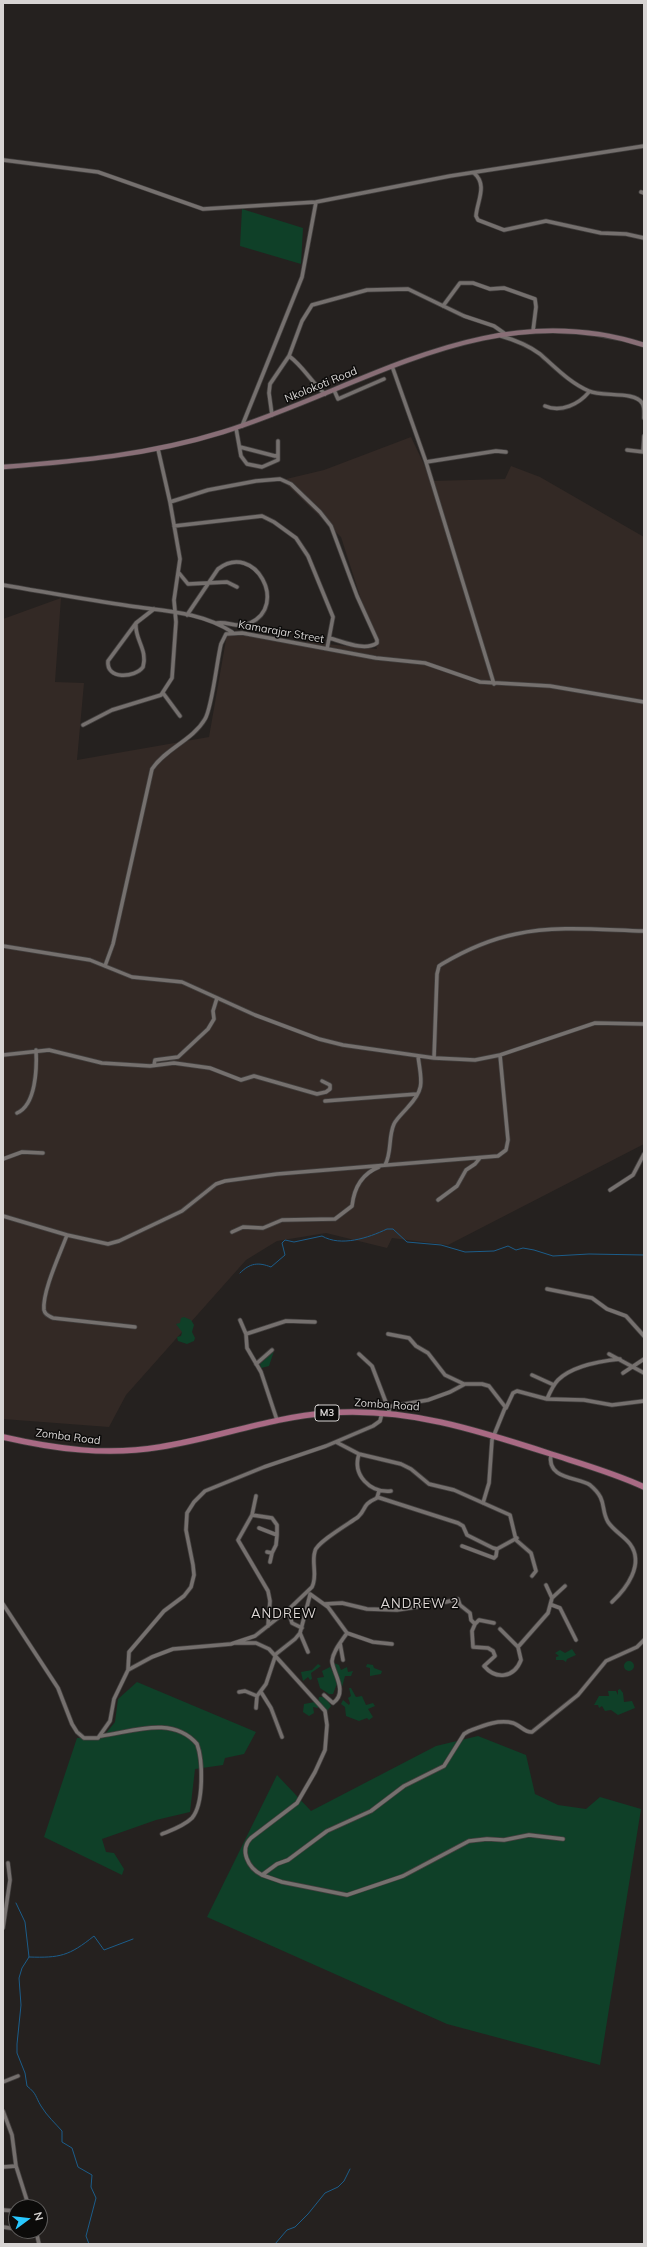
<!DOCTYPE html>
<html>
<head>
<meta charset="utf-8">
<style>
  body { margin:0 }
  #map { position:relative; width:647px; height:2247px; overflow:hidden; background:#25211f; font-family:Mulish,sans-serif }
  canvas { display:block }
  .frame { position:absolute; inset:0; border:4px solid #d7d4d3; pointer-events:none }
  .north { position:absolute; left:8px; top:2199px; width:40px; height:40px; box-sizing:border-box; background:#0c0b0a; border:1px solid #5d5b5a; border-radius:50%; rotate:75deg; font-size:11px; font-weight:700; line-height:16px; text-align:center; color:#d7d4d3 }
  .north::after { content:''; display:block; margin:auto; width:14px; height:18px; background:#28c8ff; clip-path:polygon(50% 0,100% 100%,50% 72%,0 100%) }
</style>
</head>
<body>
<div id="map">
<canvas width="647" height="2247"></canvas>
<div class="frame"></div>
<div class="north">N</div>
</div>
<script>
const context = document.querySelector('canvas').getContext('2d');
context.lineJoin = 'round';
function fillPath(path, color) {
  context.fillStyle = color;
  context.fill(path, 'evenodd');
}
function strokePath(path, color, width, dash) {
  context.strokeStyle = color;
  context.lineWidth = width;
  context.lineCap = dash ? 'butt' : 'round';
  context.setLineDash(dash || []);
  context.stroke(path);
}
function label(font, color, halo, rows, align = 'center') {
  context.font = font + ' Mulish,sans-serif';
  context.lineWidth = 3;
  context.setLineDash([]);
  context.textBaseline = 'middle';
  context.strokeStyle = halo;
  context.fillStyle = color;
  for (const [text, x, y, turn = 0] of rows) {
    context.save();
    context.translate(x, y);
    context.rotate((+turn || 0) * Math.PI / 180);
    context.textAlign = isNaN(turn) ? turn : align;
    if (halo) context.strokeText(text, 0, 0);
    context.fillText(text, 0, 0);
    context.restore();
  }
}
const built = new Path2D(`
  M411,437L432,481L505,479L511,466L540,477L644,537V1144L448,1245L392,1238L387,1248L326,1233L277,1241L246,1260L126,1395L109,1427L3,1419V619L61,598L55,682L84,683L77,760L209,737L227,634L377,649L341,537L282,480L324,470Z`);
const green = new Path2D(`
  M242,209L303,228L301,264L240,246Z
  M184,1317L191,1320L194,1325L192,1332L195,1338L194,1341L187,1344L178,1341L177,1337L181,1336L182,1332L176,1324L180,1323L181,1318Z
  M274,1351L269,1366L261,1368L260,1364Z
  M572,1649L576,1655L567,1659L566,1662L563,1660H556V1657L559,1656L555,1653L560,1650L565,1653Z
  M624 1666a5 5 0 1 1 10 0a5 5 0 1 1-10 0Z
  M334,1663L339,1665L341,1670L347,1667L348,1672L353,1671L351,1676H345L342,1687L339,1686V1676L337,1673V1669H335Z
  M318,1664L321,1666L311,1673L312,1679L310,1680L308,1677L303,1681L301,1672L312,1670Z
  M367,1664L373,1665L374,1668L382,1671L381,1674L370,1676V1668L366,1667Z
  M330,1667L338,1681L333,1694H329L320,1688L317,1678L324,1677L322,1671Z
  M137,1682L256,1732L244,1754L225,1758L223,1765L195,1769L190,1812L156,1820L102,1839L106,1852L114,1853L124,1869L122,1875L44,1837L77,1738H102L115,1722L118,1699Z
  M349,1688H351L356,1697L362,1696L366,1705L373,1703L375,1706L368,1709L373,1717L369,1720L367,1718L359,1721L346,1716L345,1707L341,1704L343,1700L349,1705L350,1703L348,1698L351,1696Z
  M620,1689L623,1693L624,1702L632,1701L635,1708L618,1715L611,1710L605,1711L602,1706L599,1708L598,1705H594L599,1696H609L608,1691H616L618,1695V1690Z
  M319,1697H325L331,1706L327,1711L318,1702Z
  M315,1702L318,1704V1708L313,1707L314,1713L309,1716L303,1712L304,1704Z
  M478,1736L526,1755L535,1794L558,1805L586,1809L600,1797L641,1809L600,2065L447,2024L207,1917L277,1775L311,1811L436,1746Z`);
const stream = new Path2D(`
  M240,1273C250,1263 258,1262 271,1267L285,1255L282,1243L285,1240L294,1242L322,1236C341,1247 368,1238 387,1229H393L407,1242L441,1245L465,1252L494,1251L508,1246L516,1250L523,1248L534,1250L553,1256L589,1254L644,1255
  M16,1903L25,1922L29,1957L22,1968L19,1978L21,2005L17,2044V2053L25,2073L27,2086C37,2094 35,2096 41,2106C47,2116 55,2123 62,2131V2142L72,2148L78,2167L92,2175L91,2187L96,2198L86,2236L89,2244
  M29,1957C60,1958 69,1956 94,1936L104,1950L133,1939
  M275,2244L287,2230L295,2227L308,2214L325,2193L338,2187L344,2181L350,2169`);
const minor = new Path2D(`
  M3,160L98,172L203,209L316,202
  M474,173C488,185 477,201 476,216L478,220L504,230L546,221L601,233L626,234L644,238
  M641,192L644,193
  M443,306L460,283H473L490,289L504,288L535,299L536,307L533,331
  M501,336C515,340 528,345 540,354C555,367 570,383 589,391C601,397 635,391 642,403C645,407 644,414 644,418
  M289,356C304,367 311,382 325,394
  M392,366L426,462L494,684
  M334,390L338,399L384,379
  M545,406C561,413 579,404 589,392
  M272,415L269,393L270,384L289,356L302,321L312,305L367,290L408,289L464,316L494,326L504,333
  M242,426L302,277L316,202L450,176L644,146
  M236,428L241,456L247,464L262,467L278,460V455
  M240,447L275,456L278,455V441
  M627,450L644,452
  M643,452L644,436
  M426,462L496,451L506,452
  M170,502L208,490L256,481L280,479L291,484L320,512L331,526L357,596L377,640V643C364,652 342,641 329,638
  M174,526L262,516L274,522L296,538L308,556L333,617L327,649
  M179,573L188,584L227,582L237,587
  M3,585C45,592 87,600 130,606C164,611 202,612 232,632
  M187,615L218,569C255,541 289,606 250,623C238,629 228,621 217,623
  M136,623C134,639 148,649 143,667C135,678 106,680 108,661Z
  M136,623L154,609
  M163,693L180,716
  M83,725L112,710L161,695L172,678L176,622L174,600L180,559L170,502L158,449
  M3,946L90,960L132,977L182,982L255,1015L319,1039L343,1045L434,1058L475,1060L500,1055L595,1023L644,1024
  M105,966L113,944L152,769C165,749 193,740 205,719C212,708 217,660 221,644L226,634L242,633L376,658L425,663L480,682L550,686L644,702
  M3,1055L49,1050L102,1063L150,1066L174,1063L210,1068L241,1080L254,1076L317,1094L326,1092L330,1089V1085L322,1081
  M434,1058L437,974L439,966L442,964C464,951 491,939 516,934C557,925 602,930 644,931
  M154,1065L155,1060L178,1057L208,1029L214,1019L213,1011L217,998
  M325,1101L417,1094
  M17,1113C36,1105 37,1068 36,1050
  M3,1159L22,1152L43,1153
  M385,1165C392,1153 388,1137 394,1124C397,1118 404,1112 408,1107C426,1088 421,1080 418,1056
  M610,1190L633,1175L644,1154
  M438,1200L457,1186L466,1170L475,1164L480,1158
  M3,1216L67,1235L108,1244L119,1241L182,1211L216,1184L225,1181L277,1174L498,1156L506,1150L508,1140L500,1055
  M232,1232L243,1227L263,1228L282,1220L335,1219L352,1206C354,1188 361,1174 379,1167
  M67,1235C60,1254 42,1292 44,1310C45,1315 49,1316 53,1318L135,1327
  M547,1289L592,1298L607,1309L626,1316L644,1336
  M240,1320L246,1334
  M388,1334L409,1338L416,1346L428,1353L445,1375L464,1384
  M359,1354L372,1366L390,1413
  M609,1354L644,1373
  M256,1364L272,1350
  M623,1373L644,1359
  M532,1375L554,1385
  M547,1399C550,1392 553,1385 558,1380C572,1366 601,1361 620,1359
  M387,1407L428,1400L450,1392L465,1384H482L489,1386L506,1408L513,1393L517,1391L547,1399L584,1400L612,1405L644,1401
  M277,1420L261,1372L247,1348L246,1334L286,1321L315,1322
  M336,1442L359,1454L401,1464L411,1469L429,1484L454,1490L510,1515L516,1540L531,1553L536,1571L532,1576
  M359,1454C352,1475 370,1493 391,1491
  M551,1454C546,1480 579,1477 590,1485C608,1500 600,1508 608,1522C614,1531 624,1536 630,1544C645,1564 626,1589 612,1602
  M256,1496L252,1515L238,1540L268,1591L270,1601L268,1626
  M377,1497L458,1523L463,1526L467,1535L493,1548L497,1549L517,1538
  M483,1503L489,1483L492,1440L505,1408
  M252,1515L272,1518L277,1525V1535
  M259,1528L277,1535L276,1545L272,1553L267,1552
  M462,1546L494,1558L496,1556L497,1549
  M270,1562L272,1553
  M310,1594L328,1607L347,1633L373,1642L392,1644
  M552,1598L565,1586
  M3,1604L58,1688L72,1724L77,1732L84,1738H98L110,1721L114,1699L128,1670L129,1652L164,1611L184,1596L191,1587L194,1575L193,1565L186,1530L187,1513L194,1502L205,1491L264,1467L326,1446L373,1426L380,1421L382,1413
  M324,1604L342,1603L367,1609L397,1610L417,1607L429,1601L446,1602L458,1599L460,1605L470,1613L471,1620L475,1624L472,1631L473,1647L488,1648L493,1651L495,1656L484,1666C496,1680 514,1678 521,1660L518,1647L500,1629
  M552,1605L560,1608L576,1640
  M288,1610L292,1623L302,1628
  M475,1624L479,1620L494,1623
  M300,1633L308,1652
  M235,1643H256L269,1649L325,1711L327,1725L325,1750L315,1772L297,1803L251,1838C239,1850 248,1868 262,1875L277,1864L288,1860L327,1831L371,1811L404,1786L444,1766L464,1734L469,1731C482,1726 498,1719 513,1723C520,1725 525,1733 532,1732L578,1695L606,1661L637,1647L644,1640
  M340,1643L343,1660
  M518,1647L548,1613L552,1598L546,1585
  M128,1670L152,1657L173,1649L231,1644L255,1636L288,1610L312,1587C318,1575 311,1563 315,1551C317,1542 350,1523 358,1517C367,1509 361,1505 377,1498L379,1491
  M239,1692L245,1691L257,1696
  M261,1692L271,1708L282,1737
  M324,1695L333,1703C349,1692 332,1671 332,1661C333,1651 341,1642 347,1633
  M256,1708L257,1696L266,1684L276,1654L295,1639L300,1633L310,1595
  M101,1736C132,1732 172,1715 197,1744C203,1760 204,1804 192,1818C184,1826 172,1830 162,1834
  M262,1875L282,1882L347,1895L403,1876L469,1841L487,1839L504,1840L529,1835L563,1839
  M3,1928L10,1880L8,1863
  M3,2082L18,2076
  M3,2111L12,2135L16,2166L29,2207
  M3,2167L16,2166
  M3,2210L16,2211
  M3,2227L16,2229
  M36,2231L39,2244`);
const secondary = new Path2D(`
  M3,467C79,461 149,455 223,432C364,388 489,295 644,345`);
const trunk = new Path2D(`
  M3,1437C55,1449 107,1456 160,1447C217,1438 271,1417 328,1413C406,1407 477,1430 551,1454C582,1464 614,1473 644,1487`);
const shields = [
  [327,1413,24]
];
const shieldNames = [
  ["M3",327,1413]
];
const streetNames = [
  ["Nkolokoti Road",321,385,-22],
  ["Kamarajar Street",281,632,10],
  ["Zomba Road",387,1405,4],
  ["Zomba Road",68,1437,7]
];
const quarterNames = [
  ["ANDREW 2",420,1604],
  ["ANDREW",284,1614]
];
fillPath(built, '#332925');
fillPath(green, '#0f4028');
strokePath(stream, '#1c5d8a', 1);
strokePath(minor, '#423f3e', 5);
strokePath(secondary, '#423f3e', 6);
strokePath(trunk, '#423f3e', 7);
strokePath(minor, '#75706e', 3.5);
strokePath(secondary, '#886e76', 4.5);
strokePath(trunk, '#a96a84', 5.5);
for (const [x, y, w] of shields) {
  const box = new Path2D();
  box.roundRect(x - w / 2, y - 8, w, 16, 3);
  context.fillStyle = '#0c0b0a';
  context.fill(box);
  strokePath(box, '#d7d4d3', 1);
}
label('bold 10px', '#d7d4d3', null, shieldNames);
label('11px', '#d7d4d3', '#0c0b0a', streetNames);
context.letterSpacing = '1px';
label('13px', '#dcd6d4', '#0c0b0a', quarterNames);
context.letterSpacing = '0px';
</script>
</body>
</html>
